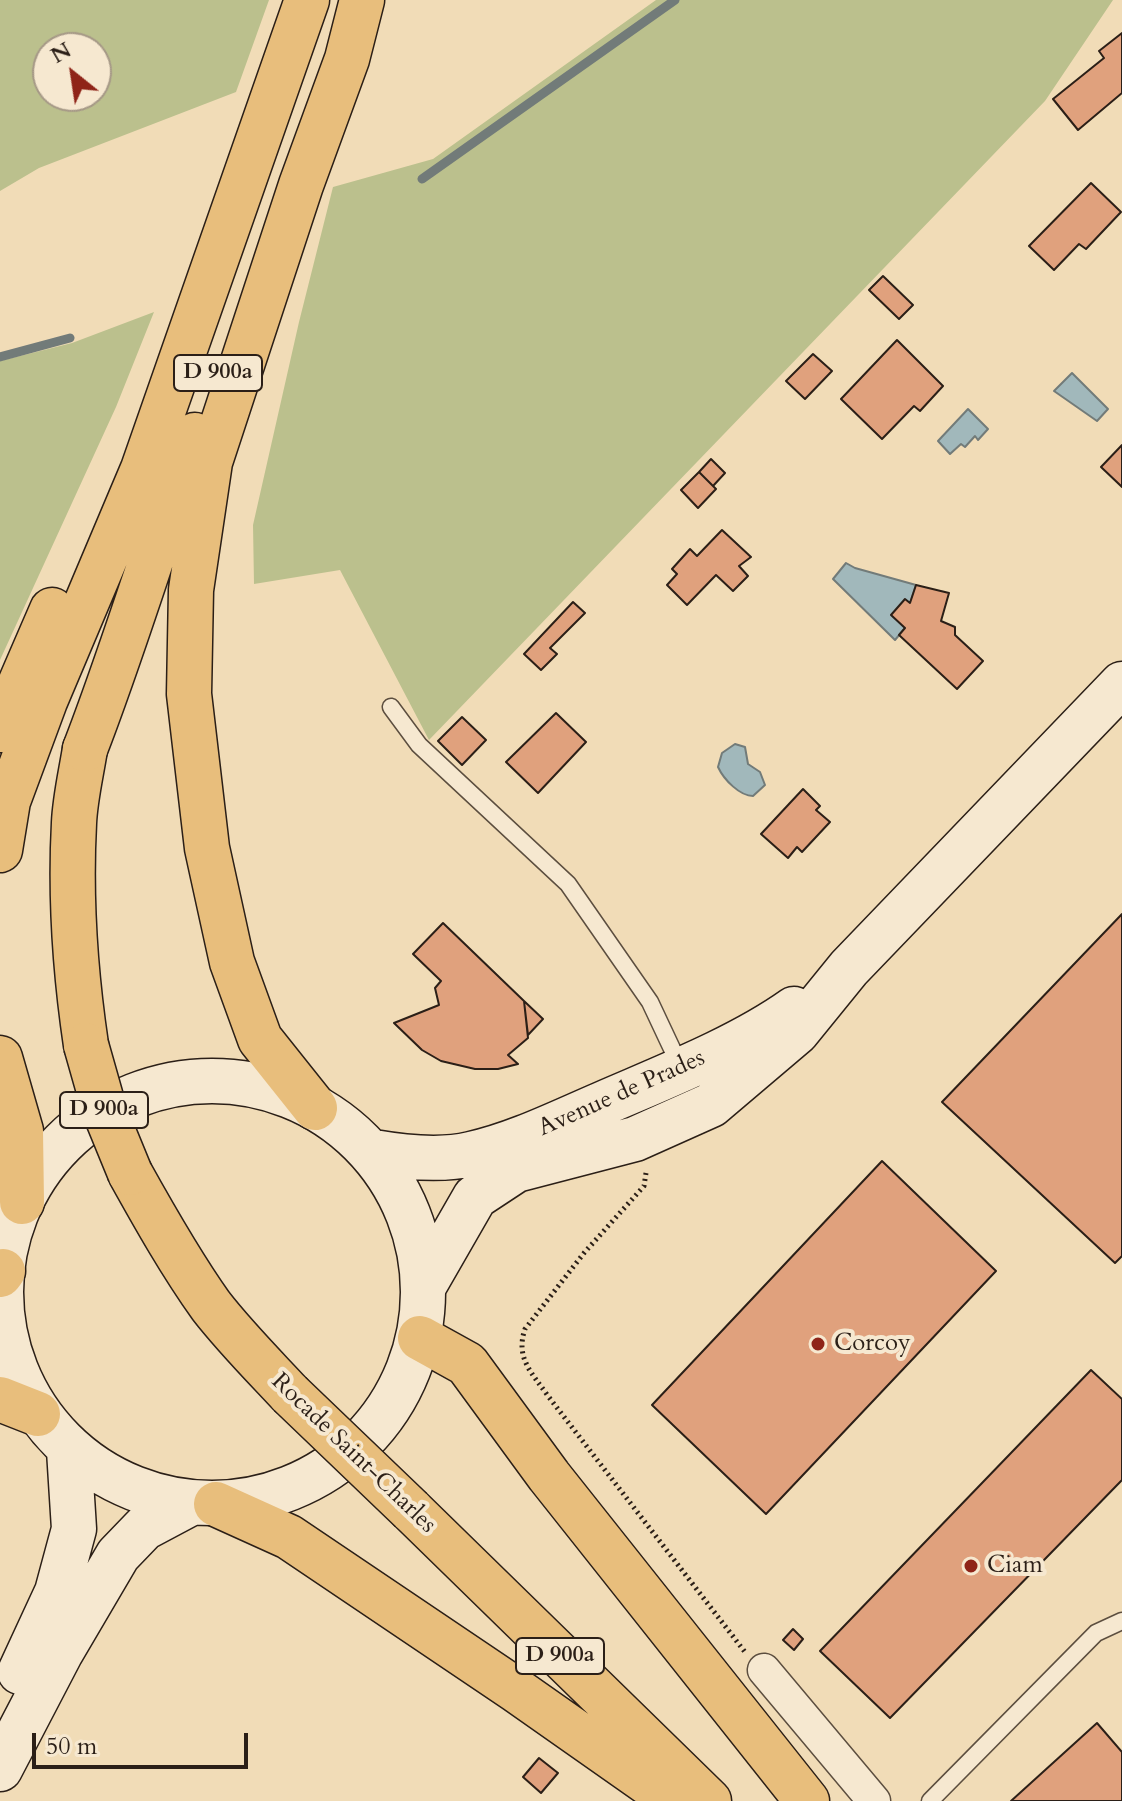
<!DOCTYPE html>
<html>
<head>
<meta charset="utf-8">
<style>
  body { margin:0 }
  #map { position:relative; width:1122px; height:1801px; overflow:hidden; background:#f1dcb7; font-family:Cardo,serif }
  canvas { display:block }
  .north { position:absolute; left:32px; top:32px; width:80px; height:80px; box-sizing:border-box; background:#f6e8d0; border:2px solid #a59886; border-radius:50%; rotate:330deg; font-size:22px; font-weight:700; line-height:32px; text-align:center; color:#2b1f17 }
  .north::after { content:''; display:block; margin:auto; width:28px; height:36px; background:#8f2418; clip-path:polygon(50% 0,100% 100%,50% 72%,0 100%) }
  .scale { position:absolute; left:32px; top:1733px; width:216px; height:36px; box-sizing:border-box; border:4px solid #2b1f17; border-top:0; padding-left:10px; font-size:24px; line-height:28px; white-space:nowrap; color:#2b1f17; -webkit-text-stroke:6px #f6e8d0; paint-order:stroke }
</style>
</head>
<body>
<div id="map">
<canvas width="1122" height="1801"></canvas>
<div class="north">N</div>
<div class="scale">50 m</div>
</div>
<script>
const context = document.querySelector('canvas').getContext('2d');
context.lineJoin = 'round';
function fillPath(path, color) {
  context.fillStyle = color;
  context.fill(path, 'evenodd');
}
function strokePath(path, color, width, dash) {
  context.strokeStyle = color;
  context.lineWidth = width;
  context.lineCap = dash ? 'butt' : 'round';
  context.setLineDash(dash || []);
  context.stroke(path);
}
function label(font, color, halo, rows, align = 'center') {
  context.font = font + ' Cardo,serif';
  context.lineWidth = 8;
  context.setLineDash([]);
  context.textBaseline = 'middle';
  context.strokeStyle = halo;
  context.fillStyle = color;
  for (const [text, x, y, turn = 0] of rows) {
    context.save();
    context.translate(x, y);
    context.rotate((+turn || 0) * Math.PI / 180);
    context.textAlign = isNaN(turn) ? turn : align;
    if (halo) context.strokeText(text, 0, 0);
    context.fillText(text, 0, 0);
    context.restore();
  }
}
const green = new Path2D(`
  M0,0H269L236,92L39,168L0,191ZM96,48V96H48V48Z
  M656,0H1113L1045,101L429,740L340,570L254,584L253,525L299,322L333,187L433,159Z
  M154,312L116,407L0,660V361L72,343Z`);
const water = new Path2D(`
  M1072,373L1108,409L1097,421L1054,391Z
  M968,409L988,429L978,440L975,436L965,447L961,444L950,454L938,441Z
  M846,563L855,568L916,585L910,603L905,600V628L895,640L833,579Z
  M735,744L745,747L748,764L760,772L765,785L753,796C740,796 724,780 718,767L722,753Z`);
const stream = new Path2D(`
  M422,179L675,0
  M0,357L70,338`);
const building = new Path2D(`
  M1122,33V93L1078,130L1053,99L1104,58L1099,51Z
  M1091,183L1121,212L1086,249L1079,244L1054,270L1029,246Z
  M883,276L913,305L899,319L869,290Z
  M897,340L943,386L920,411L914,406L882,439L841,399Z
  M813,354L832,371L805,399L786,381Z
  M1122,445V487L1101,467Z
  M711,459L725,473L713,486L699,472Z
  M699,472L716,489L698,508L681,490Z
  M722,530L751,557L739,566L748,576L733,591L716,575L687,605L667,585L677,574L672,569L690,549L697,556Z
  M916,585L949,593L941,621L955,627V635L983,661L957,689L899,635L905,628L891,615L905,599L910,603Z
  M573,602L585,613L550,648L557,654L541,670L524,654Z
  M556,713L586,742L538,793L506,762Z
  M462,717L486,740L462,765L438,741Z
  M803,789L820,806L816,810L830,822L802,852L797,847L788,858L761,834Z
  M1122,914V1256L1115,1263L942,1102Z
  M443,923L524,1001L528,1038L508,1055L518,1064L498,1069H475L441,1061L422,1050L394,1023L439,1005L435,988L441,981L413,954Z
  M524,1001L543,1019L528,1035Z
  M882,1161L996,1271L766,1514L652,1405Z
  M1091,1370L1122,1399V1480L890,1718L820,1651Z
  M793,1629L803,1639L794,1650L783,1640Z
  M1097,1723L1122,1752V1801H1011Z
  M539,1758L558,1773L541,1793L523,1777Z`);
const path = new Path2D(`
  M646,1173L644,1186L584,1253L525,1329C515,1358 532,1373 548,1396L745,1652`);
const service = new Path2D(`
  M391,707L419,745L568,884L650,1002L681,1068
  M930,1801L1096,1633L1122,1621`);
const minor = new Path2D(`
  M764,1670L874,1801`);
const secondary = new Path2D(`
  M1 1292a211 211 0 1 1 422 0a211 211 0 1 1-422 0Z
  M373,1152C402,1157 442,1161 471,1154C516,1144 560,1122 602,1104C664,1077 739,1048 794,1009
  M425,1284L475,1197L516,1170L635,1139L711,1105L797,1032L849,968L1122,684
  M20,1672L57,1592L74,1529L69,1450
  M0,1769L61,1652L118,1555L144,1528L191,1503`);
const primary = new Path2D(`
  M85,749C81,774 75,799 74,823C70,898 75,971 86,1045
  M130,1173C155,1218 181,1264 211,1306C235,1337 263,1365 290,1394
  M420,1338L467,1364L549,1476L807,1801
  M216,1504L289,1537L516,1690L674,1801
  M411,1510L709,1801`);
const trunk = new Path2D(`
  M0,730L52,610
  M85,749C125,646 156,539 195,435
  M0,850L8,801L45,701L143,469L307,0
  M0,1058L21,1131L22,1202
  M315,1108L260,1039L232,962L207,848L189,694L191,590L210,462L301,185L347,59L362,0
  M0,1275L3,1271
  M0,1399L38,1414`);
const primaryBridge = new Path2D(`
  M86,1045L105,1112L130,1173
  M290,1394L411,1510`);
const markers = [
  [818,1344,8,"#8f2418"],
  [971,1566,8,"#8f2418"]
];
const shields = [
  [218,373,88],
  [104,1110,88],
  [560,1656,88]
];
const shieldNames = [
  ["D 900a",218,373],
  ["D 900a",104,1110],
  ["D 900a",560,1656]
];
const streetNames = [
  ["Avenue de Prades",622,1094,-24],
  ["Rocade Saint-Charles",353,1454,44]
];
const poiNames = [
  ["Corcoy",834,1344],
  ["Ciam",987,1566]
];
fillPath(green, '#bbc08d');
fillPath(water, '#a1b8bb');
strokePath(water, '#727b79', 2);
strokePath(stream, '#727b79', 9);
fillPath(building, '#e0a17d');
strokePath(building, '#2b1f17', 2);
strokePath(service, '#5c4e3f', 19);
strokePath(minor, '#5c4e3f', 35);
strokePath(secondary, '#2b1f17', 47);
strokePath(primary, '#2b1f17', 47);
strokePath(trunk, '#2b1f17', 47);
strokePath(path, '#2b1f17', 5, [2, 4]);
strokePath(service, '#f6e8d0', 16);
strokePath(minor, '#f6e8d0', 32);
strokePath(secondary, '#f6e8d0', 44);
strokePath(primary, '#e8be7c', 44);
strokePath(trunk, '#e8be7c', 44);
strokePath(primaryBridge, '#2b1f17', 47, []);
strokePath(primaryBridge, '#e8be7c', 44);
for (const [x, y, r, color] of markers) {
  const dot = new Path2D();
  dot.arc(x, y, r, 0, 2 * Math.PI);
  context.fillStyle = color;
  context.fill(dot);
  strokePath(dot, '#f6e8d0', 3);
}
for (const [x, y, w] of shields) {
  const box = new Path2D();
  box.roundRect(x - w / 2, y - 18, w, 36, 6);
  context.fillStyle = '#f6e8d0';
  context.fill(box);
  strokePath(box, '#2b1f17', 2);
}
label('bold 22px', '#2b1f17', null, shieldNames);
label('24px', '#2b1f17', '#f6e8d0', streetNames);
label('24px', '#2b1f17', '#f6e8d0', poiNames, 'left');
</script>
</body>
</html>
